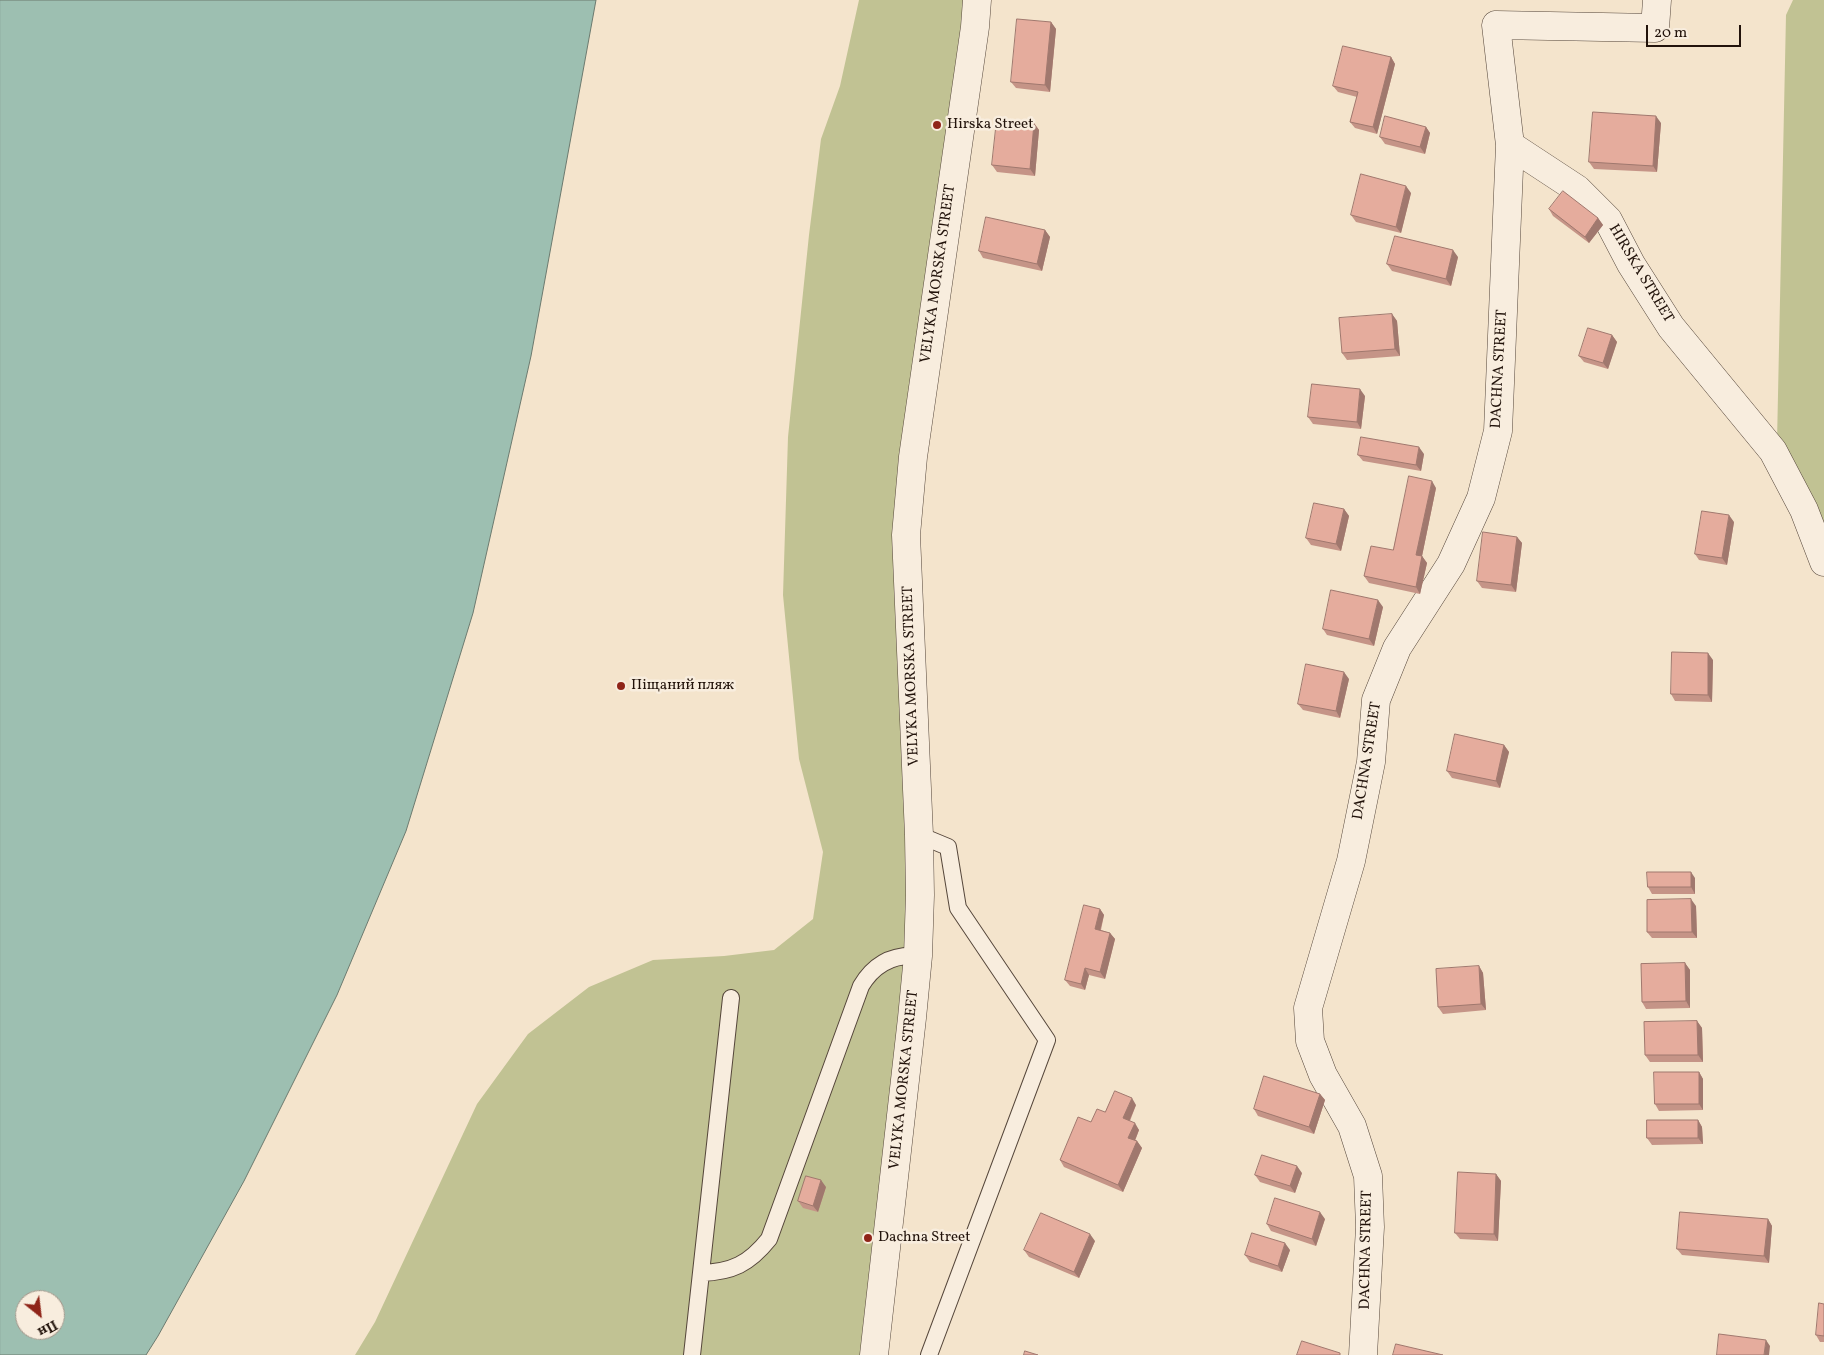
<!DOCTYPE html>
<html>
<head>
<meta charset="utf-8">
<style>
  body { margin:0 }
  #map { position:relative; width:1824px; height:1355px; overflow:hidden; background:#f4e4cc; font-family:Vollkorn,serif }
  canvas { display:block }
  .north { position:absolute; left:15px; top:1290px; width:50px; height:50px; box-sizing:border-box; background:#f8edde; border:1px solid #a2968a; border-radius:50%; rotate:151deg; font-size:14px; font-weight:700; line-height:20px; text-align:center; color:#22130b }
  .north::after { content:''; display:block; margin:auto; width:18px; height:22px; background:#8f2418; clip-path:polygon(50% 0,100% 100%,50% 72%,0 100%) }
  .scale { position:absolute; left:1646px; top:25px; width:95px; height:22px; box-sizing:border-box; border:2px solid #22130b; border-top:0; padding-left:6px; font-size:15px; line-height:18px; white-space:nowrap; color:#22130b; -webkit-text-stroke:4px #f8edde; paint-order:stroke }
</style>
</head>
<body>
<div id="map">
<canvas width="1824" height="1355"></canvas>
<div class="north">Пн</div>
<div class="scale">20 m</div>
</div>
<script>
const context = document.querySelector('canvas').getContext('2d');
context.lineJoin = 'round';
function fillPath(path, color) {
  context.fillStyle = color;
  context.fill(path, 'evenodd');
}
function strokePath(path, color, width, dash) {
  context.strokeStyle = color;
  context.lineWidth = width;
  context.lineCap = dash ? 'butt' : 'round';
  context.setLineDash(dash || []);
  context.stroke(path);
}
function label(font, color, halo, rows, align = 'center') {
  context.font = font + ' Vollkorn,serif';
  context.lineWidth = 5;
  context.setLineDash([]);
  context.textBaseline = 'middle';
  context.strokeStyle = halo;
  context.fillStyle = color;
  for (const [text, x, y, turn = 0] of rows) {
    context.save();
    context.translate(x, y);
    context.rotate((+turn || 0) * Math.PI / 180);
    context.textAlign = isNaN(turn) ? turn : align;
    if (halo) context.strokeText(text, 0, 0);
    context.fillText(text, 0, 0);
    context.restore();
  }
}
const green = new Path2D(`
  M859,0H977L913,457L919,835L874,1355H355L375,1322L477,1104L528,1034L589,987L653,960L724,956L774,950L813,919L823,852L799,759L783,595L788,437L809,235L821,139L840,86Z
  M1793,0H1824V544L1777,442L1786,15Z`);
const water = new Path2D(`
  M0,0H596L531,356L473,613L406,831L337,995L244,1181L158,1336L146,1355H0ZM25,1300H55V1330H25Z`);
const service = new Path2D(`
  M919,835L948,847L958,908L1047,1040L929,1355
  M701,1273C732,1272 749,1264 769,1239L861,986C874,964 893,954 918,956
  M692,1355L731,998`);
const minor = new Path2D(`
  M1510,145L1577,189L1608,220L1631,264L1671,327L1773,451L1804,510L1824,562
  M1363,1355L1370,1227L1368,1176L1352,1126L1323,1075L1310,1041L1308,1008L1351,861L1371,762L1376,700L1397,648L1451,564L1481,498L1498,431L1510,145L1496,25L1655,28L1657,0`);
const tertiary = new Path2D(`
  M874,1355L912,1018L918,956L920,895L919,835L906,535L913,457L975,27L977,0`);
const wall = new Path2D(`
  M1051,22L1056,29L1050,92L1016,88L1011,82Z
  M1391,57L1395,64L1377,134L1355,128L1350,122L1357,97L1338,92L1333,86Z
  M1034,123L1039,130L1035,176L997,172L992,165Z
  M1661,123L1657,172L1594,169L1589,162Z
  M1426,127L1430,133L1425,154L1385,144L1380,137Z
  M1411,193L1401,233L1356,222L1351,215Z
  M1549,209L1598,218L1603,225L1589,243L1553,216Z
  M1045,230L1050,237L1042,271L983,258L979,251Z
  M1458,257L1451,286L1392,271L1387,264Z
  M1392,314L1397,321L1400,356L1347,360L1342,353Z
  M1612,335L1617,342L1608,369L1584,362L1579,356Z
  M1365,396L1361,429L1313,424L1308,417Z
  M1424,454L1421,471L1363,461L1358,455Z
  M1436,488L1422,556L1427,563L1420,594L1369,583L1364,576L1393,550Z
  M1344,509L1349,516L1341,551L1311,545L1306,538Z
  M1734,522L1727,565L1699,560L1695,554Z
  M1517,537L1522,543L1516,592L1482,588L1477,581Z
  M1383,607L1374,646L1327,635L1323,629Z
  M1713,660L1712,702L1675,701L1671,694Z
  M1349,679L1340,718L1303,710L1298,704Z
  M1504,745L1509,752L1500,788L1452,778L1447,771Z
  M1695,878V894H1652L1648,887Z
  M1696,906L1697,938H1652L1647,932Z
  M1100,909L1104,915L1101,930L1110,933L1115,939L1105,979L1089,975L1085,990L1070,986L1065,980Z
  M1685,963L1690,970V1008L1646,1009L1642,1002Z
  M1479,966L1483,973L1486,1010L1443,1014L1438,1007Z
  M1697,1021L1702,1028L1703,1062H1650L1645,1055Z
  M1699,1072L1703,1079V1110L1659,1111L1655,1104Z
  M1320,1094L1325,1100L1314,1134L1258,1116L1254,1109Z
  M1136,1105L1130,1121L1139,1130L1135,1141H1137L1142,1148L1123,1192L1064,1167L1060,1160L1091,1122L1105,1112Z
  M1698,1120L1702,1127L1703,1144L1652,1145L1647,1138Z
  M1302,1173L1295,1193L1260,1182L1255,1175Z
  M1496,1174L1501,1181L1498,1241L1460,1239L1455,1233Z
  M826,1187L818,1212L803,1208L798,1201Z
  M1325,1219L1316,1246L1271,1231L1267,1224Z
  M1768,1219L1772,1226L1769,1263L1682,1255L1677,1249Z
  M1095,1241L1079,1278L1029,1257L1024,1250Z
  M1290,1250L1282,1272L1250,1262L1245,1255Z
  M1824,1304V1342H1820L1816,1335Z`);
const shadedWall = new Path2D(`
  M1051,22L1056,29L1050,92L1045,85Z
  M1391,57L1395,64L1377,134L1373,127Z
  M1656,116L1661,123L1657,172L1653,166Z
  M1034,123L1039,130L1035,176L1030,169Z
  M1426,127L1430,133L1425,154L1420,147Z
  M1406,186L1411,193L1401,233L1396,227Z
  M1598,218L1603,225L1589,243L1585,237Z
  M1045,230L1050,237L1042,271L1037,264Z
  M1453,250L1458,257L1451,286L1446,279Z
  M1392,314L1397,321L1400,356L1395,349Z
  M1612,335L1617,342L1608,369L1603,363Z
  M1360,389L1365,396L1361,429L1357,422Z
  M1419,447L1424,454L1421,471L1416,465Z
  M1432,481L1436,488L1421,561L1416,555Z
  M1344,509L1349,516L1341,551L1336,544Z
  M1729,515L1734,522L1727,565L1722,558Z
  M1517,537L1522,543L1516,592L1511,585Z
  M1422,556L1427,563L1420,594L1416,587Z
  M1378,600L1383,607L1374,646L1369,639Z
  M1708,653L1713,660L1712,702L1708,695Z
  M1344,672L1349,679L1340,718L1336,711Z
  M1504,745L1509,752L1500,788L1496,781Z
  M1691,872L1695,878V894L1691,887Z
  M1691,899L1696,906L1697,938L1692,932Z
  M1100,909L1104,915L1099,935L1095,929Z
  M1110,933L1115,939L1105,979L1100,972Z
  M1685,963L1690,970V1008L1686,1001Z
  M1479,966L1483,973L1486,1010L1481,1004Z
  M1085,968L1089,975L1085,990L1081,984Z
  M1697,1021L1702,1028L1703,1062L1698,1055Z
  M1699,1072L1703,1079V1110L1699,1104Z
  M1320,1094L1325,1100L1314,1134L1309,1127Z
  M1132,1098L1136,1105L1128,1124L1123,1118Z
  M1698,1120L1702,1127L1703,1144L1698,1138Z
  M1135,1123L1139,1130L1133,1145L1128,1138Z
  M1137,1141L1142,1148L1123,1192L1118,1185Z
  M1297,1166L1302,1173L1295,1193L1290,1186Z
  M1496,1174L1501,1181L1498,1241L1494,1234Z
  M821,1180L826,1187L818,1212L813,1206Z
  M1320,1212L1325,1219L1316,1246L1312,1239Z
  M1768,1219L1772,1226L1769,1263L1764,1256Z
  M1090,1234L1095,1241L1079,1278L1074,1272Z
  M1285,1243L1290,1250L1282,1272L1278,1266Z
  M1766,1340L1770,1346L1769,1355H1764Z`);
const building = new Path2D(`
  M1017,19L1051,22L1045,85L1011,82Z
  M1343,46L1391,57L1373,127L1350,122L1358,92L1333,86Z
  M1593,112L1656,116L1653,166L1589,162Z
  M1385,116L1426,127L1420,147L1380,137Z
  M997,119L1034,123L1030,169L992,165Z
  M1361,174L1406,186L1396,227L1351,215Z
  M1563,191L1598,218L1585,237L1549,209Z
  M986,217L1045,230L1037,264L979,251Z
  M1395,236L1453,250L1446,279L1387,264Z
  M1392,314L1395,349L1342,353L1339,318Z
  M1588,328L1612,335L1603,363L1579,356Z
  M1312,384L1360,389L1357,422L1308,417Z
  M1361,437L1419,447L1416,465L1358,455Z
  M1409,476L1432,481L1416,555L1422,556L1416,587L1364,576L1371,546L1393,550Z
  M1314,503L1344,509L1336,544L1306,538Z
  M1702,511L1729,515L1722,558L1695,554Z
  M1483,532L1517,537L1511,585L1477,581Z
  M1331,590L1378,600L1369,639L1323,629Z
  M1672,652L1708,653V695L1671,694Z
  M1306,664L1344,672L1336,711L1298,704Z
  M1455,734L1504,745L1496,781L1447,771Z
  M1647,872H1691V887H1648Z
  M1691,899L1692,932H1647V900Z
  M1084,905L1100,909L1095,929L1110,933L1100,972L1085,968L1081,984L1065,980Z
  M1685,963L1686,1001L1642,1002L1641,964Z
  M1479,966L1481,1004L1438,1007L1436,969Z
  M1697,1021L1698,1055H1645L1644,1022Z
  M1654,1072H1699V1104H1655Z
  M1264,1076L1320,1094L1309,1127L1254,1109Z
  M1115,1091L1132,1098L1123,1118L1135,1123L1128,1138L1137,1141L1118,1185L1060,1160L1078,1117L1091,1122L1097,1109L1105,1112Z
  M1647,1120H1698V1138H1647Z
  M1262,1155L1297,1166L1290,1186L1255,1175Z
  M1458,1172L1496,1174L1494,1234L1455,1233Z
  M806,1176L821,1180L813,1206L798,1201Z
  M1275,1198L1320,1212L1312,1239L1267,1224Z
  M1680,1212L1768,1219L1764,1256L1677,1249Z
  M1041,1213L1090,1234L1074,1272L1024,1250Z
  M1252,1233L1285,1243L1278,1266L1245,1255Z
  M1819,1303L1824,1304V1336L1816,1335Z
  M1719,1334L1766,1340L1764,1355H1717Z
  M1302,1341L1340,1353V1355H1297Z
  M1396,1344L1443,1355H1393Z
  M1025,1351L1038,1355H1024Z`);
const markers = [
  [937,125,5,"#8f2418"],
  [621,686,5,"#8f2418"],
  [868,1238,5,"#8f2418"]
];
const poiNames = [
  ["Hirska Street",947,125],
  ["Піщаний пляж",631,686],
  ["Dachna Street",878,1238]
];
const streetNames = [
  ["VELYKA MORSKA STREET",939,274,-82],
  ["HIRSKA STREET",1640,274,59],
  ["DACHNA STREET",1500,369,-87],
  ["VELYKA MORSKA STREET",912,676,-92],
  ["DACHNA STREET",1368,761,-81],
  ["VELYKA MORSKA STREET",905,1080,-84],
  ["DACHNA STREET",1367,1250,-89]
];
fillPath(green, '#c1c293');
fillPath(water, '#9dbfb1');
strokePath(water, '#6c7a6f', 1);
strokePath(service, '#56473b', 18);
strokePath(minor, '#56473b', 29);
strokePath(tertiary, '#56473b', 29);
strokePath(service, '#f8edde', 16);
strokePath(minor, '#f8edde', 28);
strokePath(tertiary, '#f8edde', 28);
fillPath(wall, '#c59487');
fillPath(shadedWall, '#a0786e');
fillPath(building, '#e5ac9d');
strokePath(building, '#a0786e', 1);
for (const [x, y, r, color] of markers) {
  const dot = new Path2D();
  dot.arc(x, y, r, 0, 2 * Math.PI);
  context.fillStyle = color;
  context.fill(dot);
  strokePath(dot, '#f8edde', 2);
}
label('15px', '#22130b', '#f8edde', poiNames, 'left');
label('15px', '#22130b', '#f8edde', streetNames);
</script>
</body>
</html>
